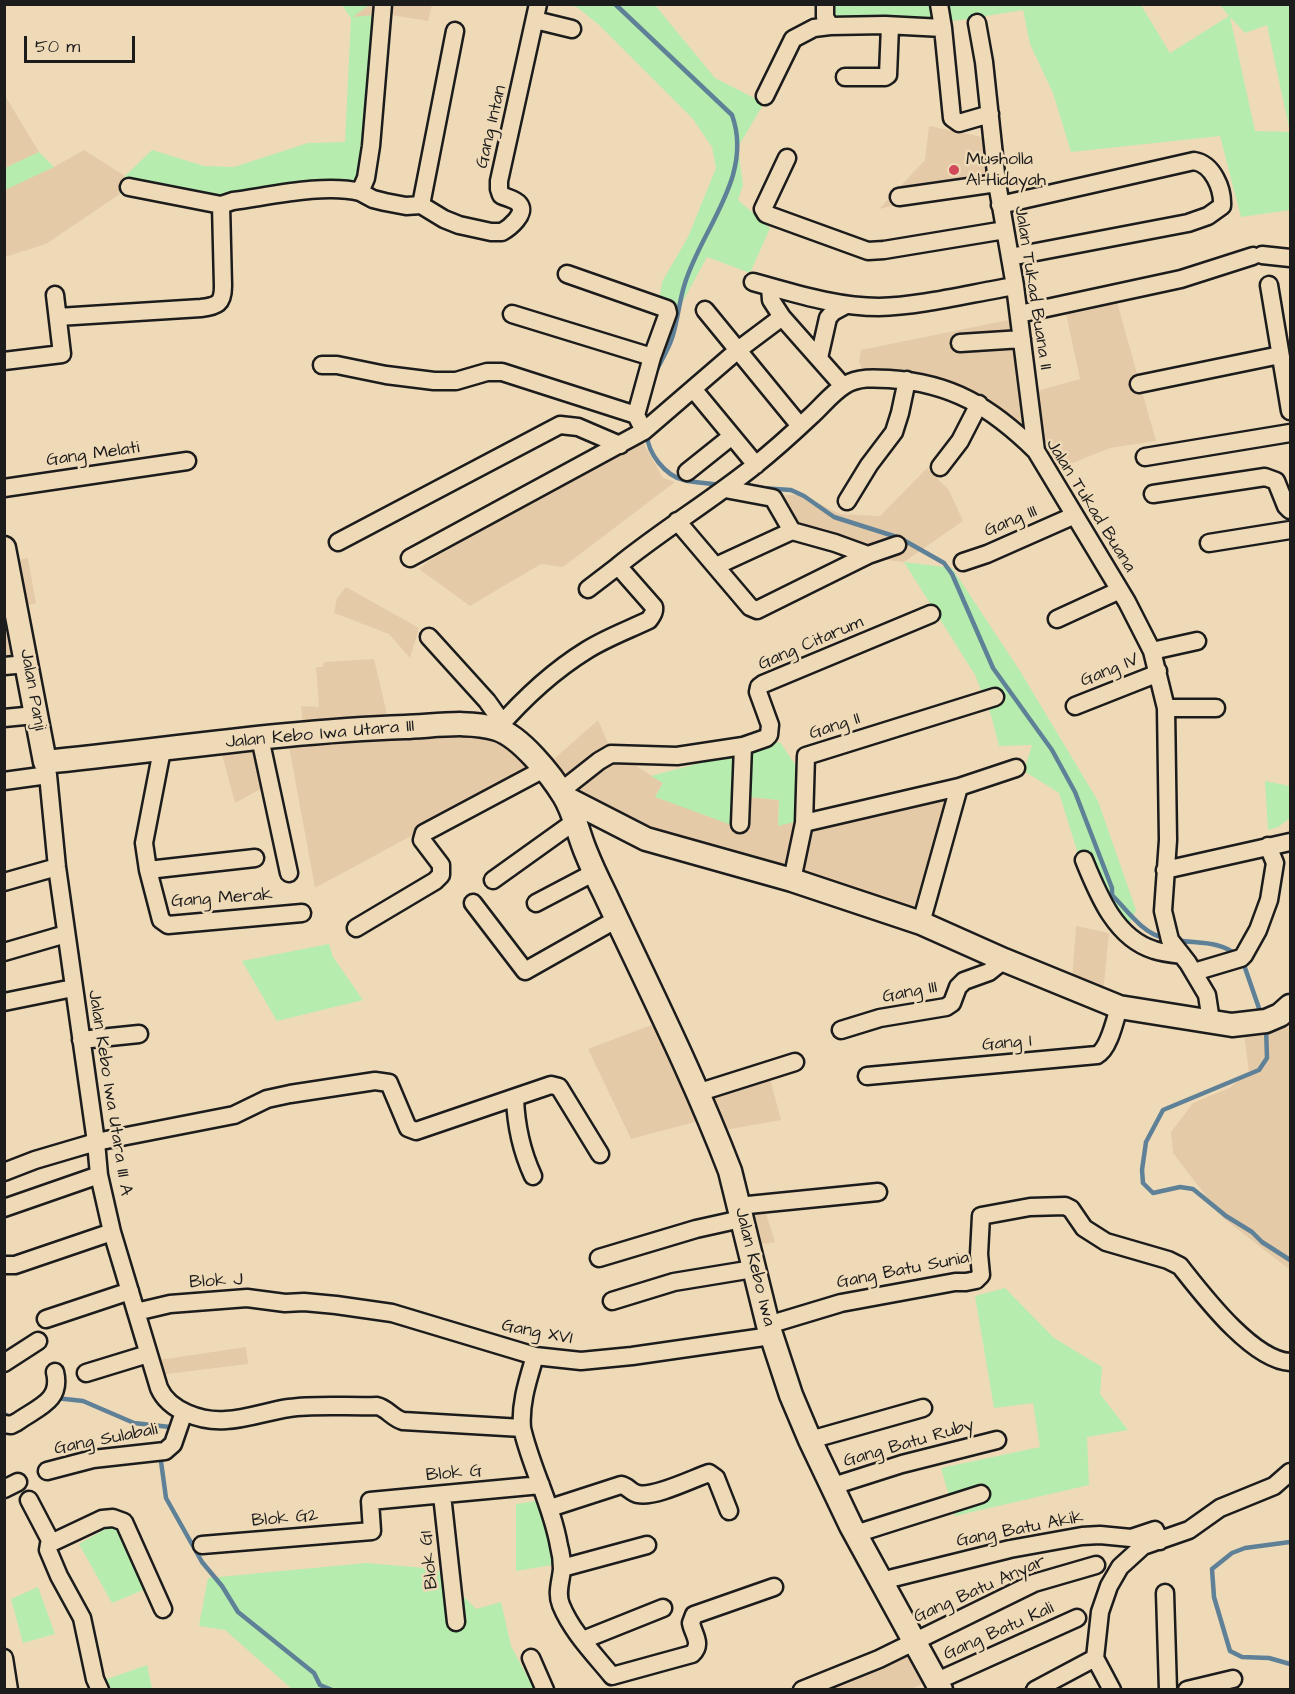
<!DOCTYPE html>
<html>
<head>
<meta charset="utf-8">
<style>
  body { margin:0 }
  #map { position:relative; width:1295px; height:1694px; overflow:hidden; background:#efdab8; font-family:"Architects Daughter",sans-serif }
  canvas { display:block }
  .frame { position:absolute; inset:0; border:6px solid #1c1c1c; pointer-events:none }
  .scale { position:absolute; left:24px; top:36px; width:111px; height:27px; box-sizing:border-box; border:3px solid #1c1c1c; border-top:0; padding-left:8px; font-size:18px; line-height:21px; white-space:nowrap; color:#1c1c1c; -webkit-text-stroke:4px #efdab8; paint-order:stroke }
</style>
</head>
<body>
<div id="map">
<canvas width="1295" height="1694"></canvas>
<div class="frame"></div>
<div class="scale">50 m</div>
</div>
<script>
const context = document.querySelector('canvas').getContext('2d');
context.lineJoin = 'round';
function fillPath(path, color) {
  context.fillStyle = color;
  context.fill(path, 'evenodd');
}
function strokePath(path, color, width, dash) {
  context.strokeStyle = color;
  context.lineWidth = width;
  context.lineCap = dash ? 'butt' : 'round';
  context.setLineDash(dash || []);
  context.stroke(path);
}
function label(font, color, halo, rows, align = 'center') {
  context.font = font + ' "Architects Daughter",sans-serif';
  context.lineWidth = 5;
  context.setLineDash([]);
  context.textBaseline = 'middle';
  context.strokeStyle = halo;
  context.fillStyle = color;
  for (const [text, x, y, turn = 0] of rows) {
    context.save();
    context.translate(x, y);
    context.rotate((+turn || 0) * Math.PI / 180);
    context.textAlign = isNaN(turn) ? turn : align;
    if (halo) context.strokeText(text, 0, 0);
    context.fillText(text, 0, 0);
    context.restore();
  }
}
const built = new Path2D(`
  M369,5H432L428,21L385,14L351,18Z
  M4,94L39,152L5,168H4Z
  M929,126L987,138L986,159L993,186L960,190L879,209L925,160Z
  M84,150L125,176L120,194L46,244L5,257L4,190L54,167Z
  M1117,302L1156,441L1110,448L1043,475L1030,447L978,403L922,389L869,387L859,362L861,350L1023,317L1033,392L1080,379L1064,304Z
  M640,437L663,478L675,482L563,567L541,564L470,606L419,569L429,561L619,452Z
  M927,468L949,490L963,521L904,562L835,554L795,537L758,495H802L840,514L880,516Z
  M28,558L36,604L17,605L25,664L5,667L4,607L8,562Z
  M346,587L419,628L410,658L389,634L334,613L337,598Z
  M374,659L390,727L498,735L516,754L537,741L554,759L598,720L611,750L663,783L655,797L737,796L779,800L778,825L955,789L917,927L556,794L532,776L531,771L315,888L288,741L304,739L301,706L319,707L316,667H323L324,662Z
  M258,744L266,786L235,803L220,747Z
  M1076,926L1109,933L1102,1004L1071,994Z
  M1290,1013V1270L1222,1217L1173,1153L1171,1132L1193,1103L1229,1088L1249,1073L1243,1025Z
  M659,1022L692,1088L768,1071L781,1120L719,1131L710,1118L631,1139L588,1049Z
  M765,1210L775,1242L745,1247L739,1216Z
  M246,1347L248,1364L159,1375L152,1361Z
  M917,1650L931,1679L912,1689L820,1690Z`);
const green = new Path2D(`
  M342,5H369L353,17L385,14L366,204L338,195L226,208L120,194L125,176L152,150L204,166L234,167L308,143L345,142L351,18Z
  M568,5H655L715,78L764,103L738,147L743,185L738,200L770,228L750,273L707,257L666,332L655,329L662,282L688,237L716,168L712,147L693,119L599,25L577,7Z
  M828,5H1141L1170,53L1229,16L1220,5H1290V210L1241,217L1220,136L1071,152L1053,93L1030,44L1023,10L961,20L827,30ZM1230,17L1245,33L1267,25L1290,132L1255,131Z
  M39,152L54,167L5,190V168Z
  M904,562L952,568L1020,671L1098,801L1136,910L1128,926L1080,860L1059,793L1024,771L1032,745L999,746L991,715L975,675Z
  M780,742L800,772L803,820L778,826L779,800L738,796L737,827L655,797L663,783L651,776Z
  M1265,781L1290,786V818L1278,827L1268,830Z
  M329,944L333,957L363,1000L277,1021L242,961Z
  M1005,1288L1054,1338L1102,1367L1100,1394L1128,1430L1087,1437L1089,1485L955,1516L941,1468L1040,1447L1033,1403L994,1408L975,1296Z
  M543,1500L558,1564L516,1571V1504Z
  M116,1523L153,1586L112,1603L79,1544Z
  M366,1563L436,1569L476,1609L501,1602L511,1646L534,1689H292L225,1630L199,1626L208,1578Z
  M38,1587L55,1634L23,1643L11,1599Z
  M147,1665L152,1689H101L99,1682Z`);
const stream = new Path2D(`
  M615,4L732,115C754,176 702,228 685,283C679,301 678,320 672,338C668,350 660,363 654,375
  M647,435C648,453 665,476 684,480C696,483 709,483 721,485
  M760,488L791,490L804,496L834,517L900,538L944,563L952,574L993,668L1052,750L1075,792L1112,888V895C1128,911 1142,933 1164,938
  M1175,940C1197,944 1220,940 1238,956
  M1243,962L1261,1014
  M1266,1027L1267,1058L1259,1070L1163,1110L1146,1142L1142,1170L1143,1183L1153,1193L1180,1187L1193,1189L1226,1216L1252,1232L1262,1242L1290,1260
  M56,1398L83,1401L134,1423L170,1427L172,1431
  M4,1414L11,1417L16,1415
  M160,1454L166,1498L202,1562L222,1586L238,1612L314,1673L320,1685L332,1690
  M1290,1542L1245,1548L1232,1553L1212,1569L1214,1597L1230,1651L1242,1657L1269,1658L1290,1664`);
const street = new Path2D(`
  M939,4L943,28
  M535,20L572,29
  M977,23L984,62L997,183L1015,286L1036,451
  M830,26L885,25L943,28L952,118L959,123L990,114
  M845,77H885L888,75L890,26
  M765,96L793,39L814,28L830,26L825,17V4
  M787,158L763,209L766,214L868,251L884,250L1005,230
  M129,187L221,205L233,201C270,196 325,183 360,192L366,178L371,146L383,4
  M360,192L373,199L385,202L406,206L421,205L444,219L459,225L491,232H502C509,228 527,214 519,204C515,199 507,198 501,195L499,189V181L538,4
  M899,197L997,183
  M421,205L455,31
  M1000,205L1194,161C1213,164 1223,189 1222,206L1208,216L1188,223L1010,257
  M1262,255L1290,258
  M567,274L667,309L668,313L652,357
  M753,282C794,293 836,307 879,307C921,306 972,293 1015,286
  M1269,285L1290,411
  M770,287L771,300L782,317
  M705,310L800,426
  M512,314L652,357L636,415
  M1019,314L1181,279L1253,256
  M58,317L201,308C217,306 223,304 223,286L221,205
  M960,343L1022,339
  M819,358L828,318L833,312L846,305
  M4,361L62,354L55,295
  M322,365H337L386,375L434,381H456L487,372H502L636,415L644,431
  M1139,384L1280,355
  M694,390L756,465
  M1145,457L1290,433
  M940,467L960,441L979,404
  M687,472L732,436
  M4,488L187,461
  M725,489L773,498L792,531L835,543L868,555L897,545
  M1153,494L1265,477L1276,481L1286,506L1290,510
  M847,501L869,465L894,432L900,413L907,380
  M677,521L750,607L757,610L868,555
  M338,542L560,425L578,427L620,445
  M1209,543L1290,530
  M410,558L644,431L738,350L782,317L843,386
  M963,562L987,554L1073,516
  M716,566L792,531
  M588,589L618,566
  M1057,619L1118,591
  M429,637L487,701L502,722
  M1152,651L1197,641
  M4,666L27,664
  M1075,706L1151,676L1158,671
  M1166,708H1216
  M4,718L35,715
  M497,729C523,699 553,671 587,650C606,638 628,630 649,620C652,615 655,613 654,607L618,566C661,531 709,502 753,467C773,451 793,433 811,416C822,406 832,393 845,385C858,377 874,378 889,379C952,383 991,407 1036,451L1127,602L1152,651L1166,708L1168,840L1163,911L1170,940L1188,963L1207,995L1211,1021
  M260,738L289,873
  M162,750L144,843L148,870L161,920L168,925L302,913
  M45,762L48,775L57,867L96,1142L99,1175L112,1232L159,1388C169,1411 202,1422 226,1420C247,1419 268,1411 289,1408C315,1404 350,1407 377,1406C387,1408 392,1418 403,1421L522,1428
  M4,781L48,775
  M561,791L599,761L611,754L677,756L743,746L766,738L769,735L770,725L758,692L759,687L763,684L931,614
  M804,823L959,787L1016,768
  M740,824L743,746
  M1084,860C1098,894 1115,938 1154,950C1163,953 1173,954 1182,955
  M148,870L255,858
  M1165,870L1290,842
  M493,880L574,822
  M792,880L804,823L806,756L995,697
  M4,882L57,867
  M473,903L525,971L617,919
  M536,903L595,872
  M921,923L959,787
  M356,928L435,881L441,875V865L422,840L424,833L544,769
  M4,952L66,934
  M1194,972L1241,958L1244,955L1258,930L1269,900L1275,863L1268,846
  M4,1002L73,988
  M841,1030L880,1018L946,1007L952,1003L958,987L964,981L989,972L1004,960
  M81,1040L139,1034
  M867,1076L1097,1055C1109,1049 1115,1020 1119,1007
  M697,1093L795,1062
  M515,1098C516,1127 521,1150 533,1176
  M4,1172L35,1160L96,1142L234,1115L267,1099L290,1094L375,1081L389,1083L408,1128L416,1131L551,1085L559,1087L600,1154
  M738,1206L878,1192
  M4,1208L99,1175
  M599,1258L696,1229L741,1219
  M4,1265H15L112,1232
  M612,1301L674,1282L753,1269
  M136,1312L170,1304L247,1298L285,1303L304,1302L336,1305L392,1313L535,1356L581,1361L632,1356L771,1336
  M46,1319L130,1291
  M768,1325L841,1303L955,1282H966L976,1280L981,1275L979,1254L981,1216L1030,1207L1065,1206L1071,1209L1084,1228L1106,1242L1168,1260L1180,1266C1203,1295 1252,1360 1290,1362
  M535,1356C528,1380 520,1403 522,1428C531,1468 552,1505 559,1546C561,1553 562,1562 562,1569C561,1581 556,1593 561,1605C572,1632 594,1654 612,1676L692,1654C703,1644 693,1634 691,1623L694,1615L774,1587
  M4,1363L38,1341
  M86,1373L148,1354
  M4,1424L11,1425L17,1422C38,1407 62,1401 55,1372
  M810,1440L923,1408
  M47,1471L93,1459L165,1451L173,1444L184,1412
  M833,1486L902,1464L997,1440
  M4,1489L18,1482
  M442,1495L456,1622
  M29,1500L51,1542
  M550,1508L621,1485C628,1486 631,1493 638,1494C654,1498 692,1479 709,1473L716,1478L729,1511
  M855,1534L981,1494
  M202,1545L372,1531L370,1501L541,1485
  M562,1568L647,1545
  M881,1581L1010,1549L1082,1536L1100,1535L1131,1538L1155,1530L1160,1541
  M1165,1593L1168,1690
  M583,1640L663,1608
  M4,1658L9,1690
  M531,1658L545,1690
  M937,1681L1077,1618
  M100,1690L95,1679L82,1618L59,1576L48,1550L49,1544L102,1519L113,1518L124,1522L163,1609
  M802,1690L879,1659L1034,1583L1096,1565
  M1035,1690L1095,1658
  M1112,1690L1095,1658L1100,1612L1109,1586L1120,1567L1143,1546L1189,1530L1220,1508L1274,1486L1290,1472
  M1187,1690L1233,1679`);
const secondary = new Path2D(`
  M4,548L45,762C165,750 285,731 405,727C434,726 469,720 497,729C521,737 551,775 564,796C574,812 578,833 585,850C591,865 598,880 605,894C648,986 694,1077 730,1171L768,1325L791,1395L810,1440L851,1526L941,1690
  M566,798L646,839L792,880L921,923L1004,960L1119,1007L1232,1025L1266,1021L1280,1015L1290,1006`);
const markers = [
  [954,170,6,"#d1495b"]
];
const streetNames = [
  ["Gang Intan",492,127,-77],
  ["Jalan Tukad Buana II",1032,288,81],
  ["Gang Melati",93,455,-8],
  ["Jalan Tukad Buana",1090,506,58],
  ["Gang III",1011,522,-23],
  ["Gang Citarum",811,644,-23],
  ["Gang IV",1110,671,-22],
  ["Jalan Panji",32,690,80],
  ["Gang II",835,727,-18],
  ["Jalan Kebo Iwa Utara III",320,735,-5],
  ["Gang Merak",222,899,-4],
  ["Gang III",910,993,-11],
  ["Gang I",1007,1044,-5],
  ["Jalan Kebo Iwa Utara III A",109,1093,81],
  ["Jalan Kebo Iwa",754,1267,76],
  ["Gang Batu Sunia",903,1271,-11],
  ["Blok J",216,1282,-3],
  ["Gang XVI",537,1333,11],
  ["Gang Sulabali",106,1440,-11],
  ["Gang Batu Ruby",909,1444,-16],
  ["Blok G",454,1474,-5],
  ["Blok G2",285,1519,-5],
  ["Gang Batu Akik",1020,1530,-11],
  ["Blok G1",430,1560,-96],
  ["Gang Batu Anyar",980,1590,-24],
  ["Gang Batu Kali",999,1632,-24]
];
const poiNames = [
  ["Musholla",966,160],
  ["Al-Hidayah",966,181]
];
fillPath(built, '#e5caa8');
fillPath(green, '#b6ecae');
strokePath(stream, '#5f8198', 4.5);
strokePath(street, '#1c1c1c', 21);
strokePath(secondary, '#1c1c1c', 27);
strokePath(street, '#efdab8', 16);
strokePath(secondary, '#efdab8', 22);
for (const [x, y, r, color] of markers) {
  const dot = new Path2D();
  dot.arc(x, y, r, 0, 2 * Math.PI);
  context.fillStyle = color;
  context.fill(dot);
  strokePath(dot, '#efdab8', 2);
}
label('18px', '#1c1c1c', '#efdab8', streetNames);
label('18px', '#1c1c1c', '#efdab8', poiNames, 'left');
</script>
</body>
</html>
